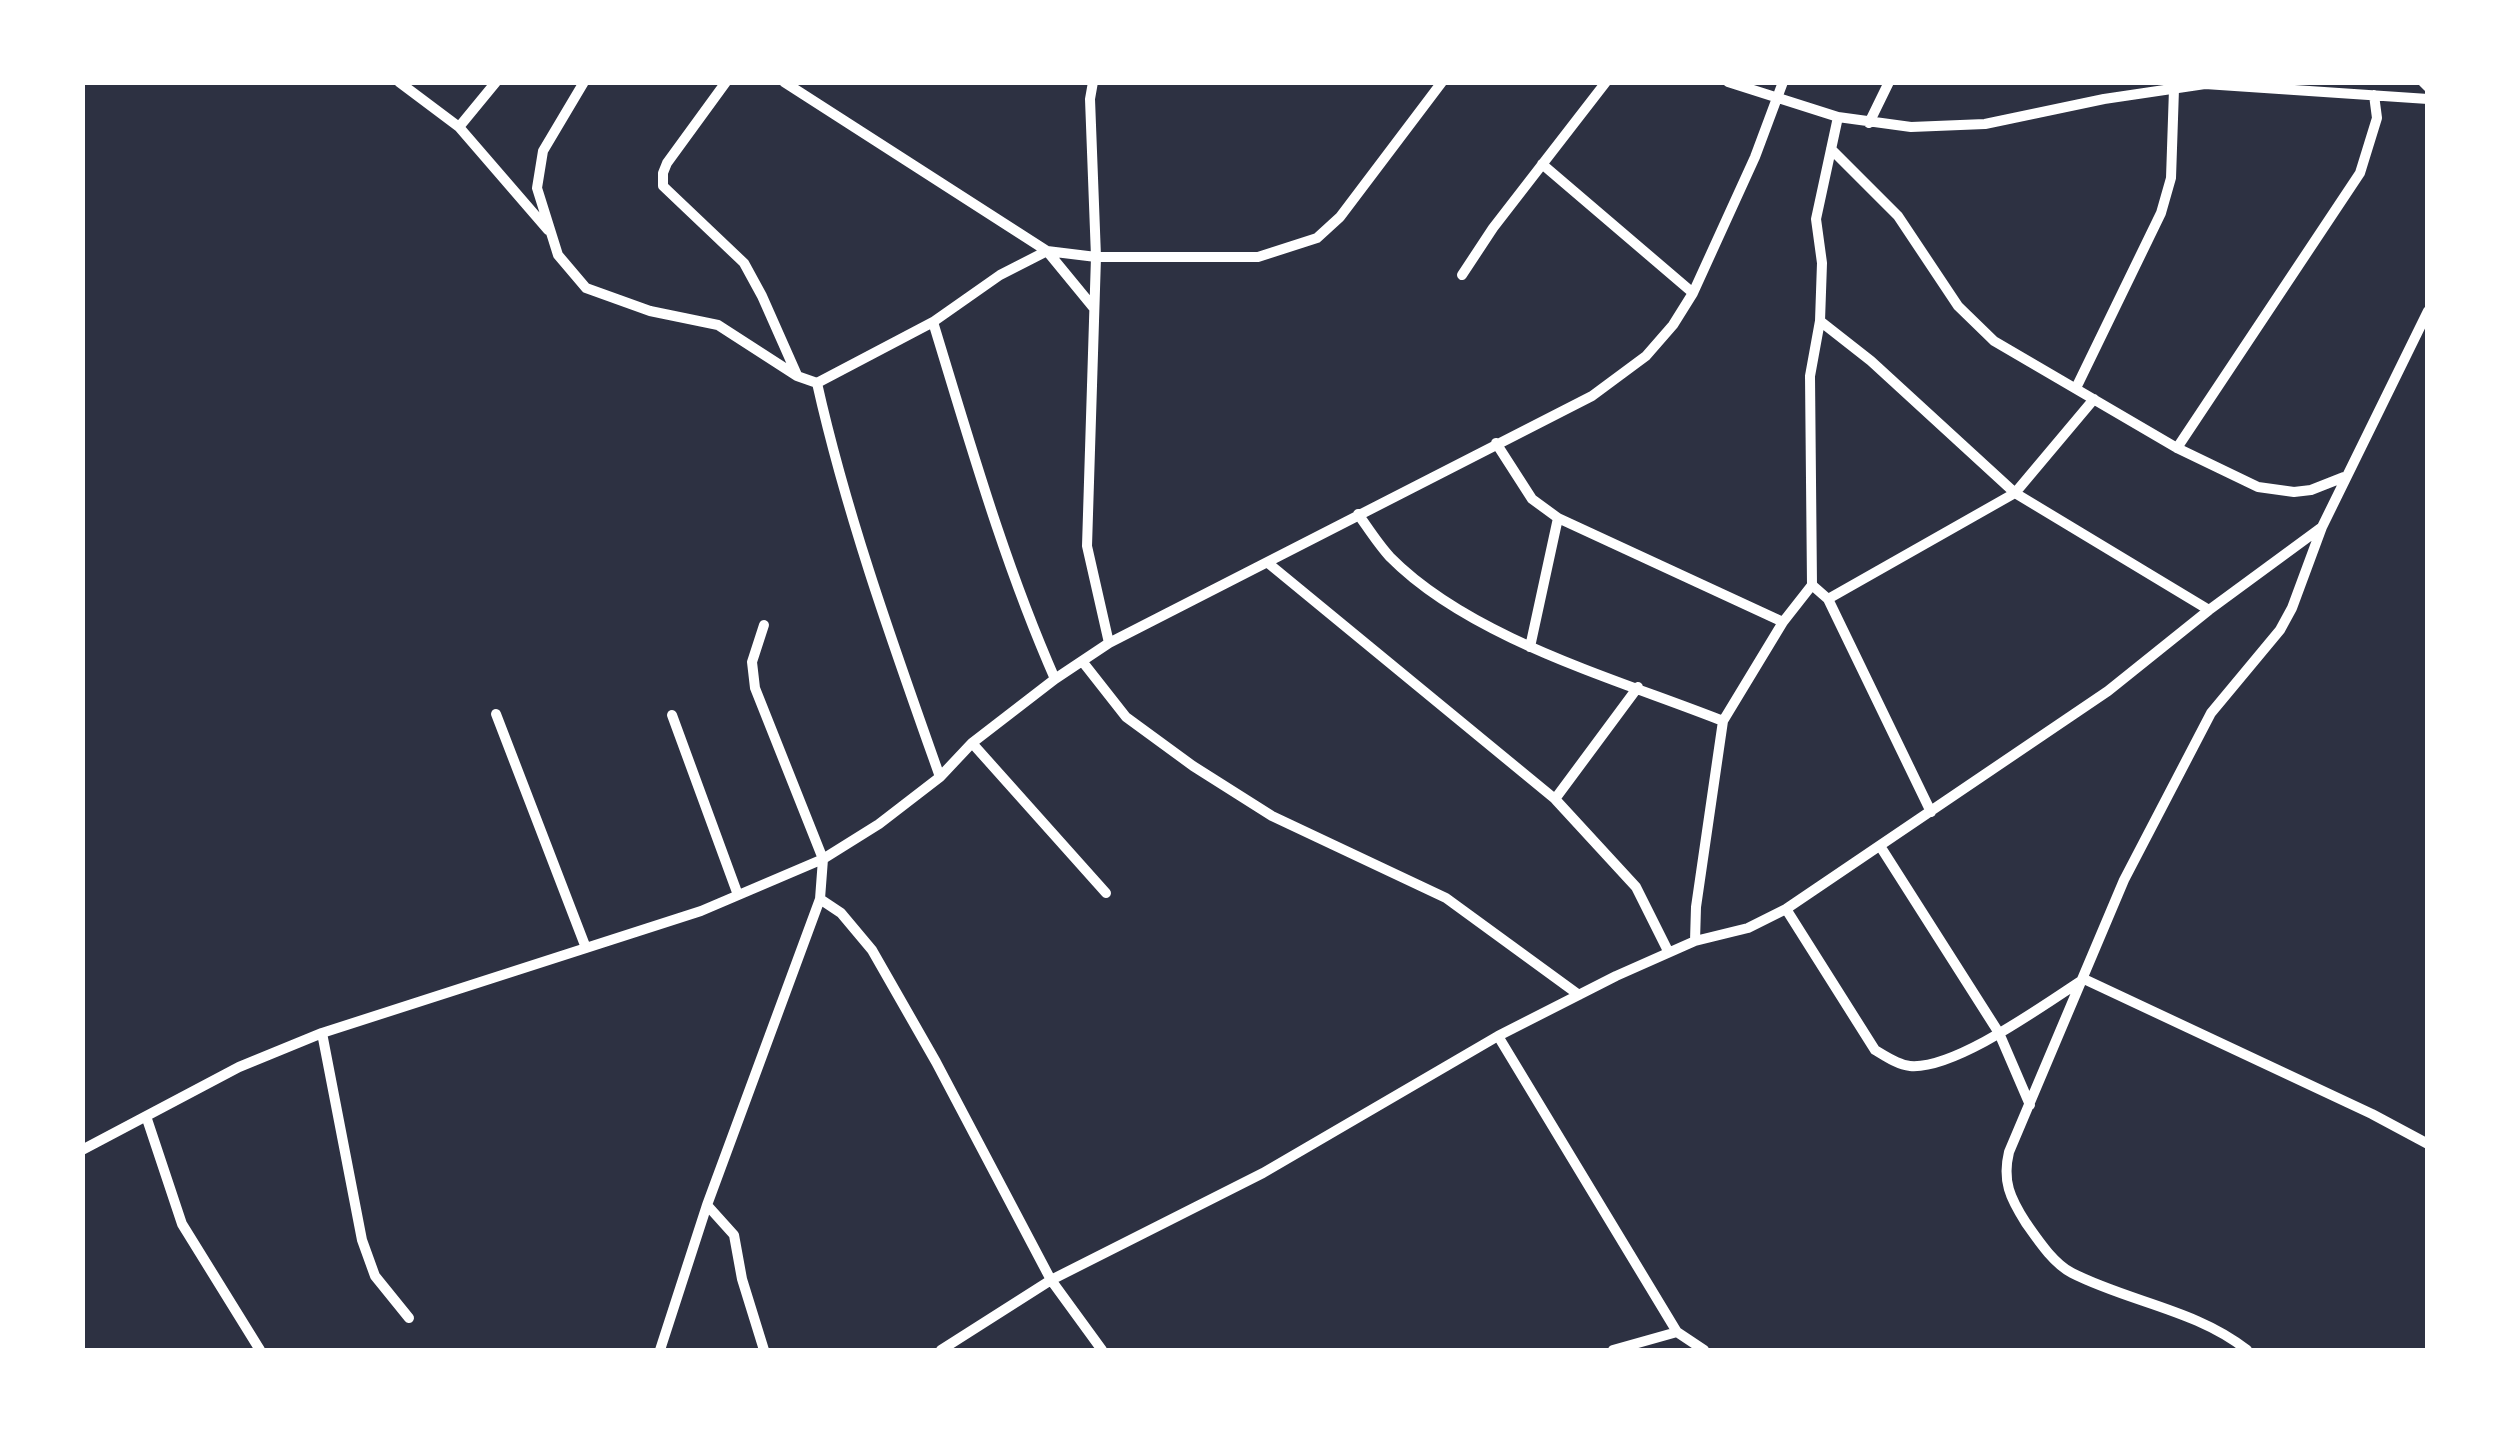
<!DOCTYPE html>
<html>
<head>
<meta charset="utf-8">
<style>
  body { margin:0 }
  #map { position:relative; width:2510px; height:1433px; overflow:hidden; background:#2d3142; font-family:Ubuntu,sans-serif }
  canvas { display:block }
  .frame { position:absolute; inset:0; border:85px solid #fff; pointer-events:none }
</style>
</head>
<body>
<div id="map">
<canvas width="2510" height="1433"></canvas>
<div class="frame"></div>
</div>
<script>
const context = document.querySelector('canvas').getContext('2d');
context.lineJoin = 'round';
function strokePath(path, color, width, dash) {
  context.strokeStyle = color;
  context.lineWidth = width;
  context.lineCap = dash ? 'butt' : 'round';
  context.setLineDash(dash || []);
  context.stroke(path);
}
const minor = new Path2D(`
  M399,82L459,127L548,230
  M584,82L543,151L537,188L558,255L586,288L650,311L718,325L797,376L817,383
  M726,82L667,163L663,173V186L744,263L762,296L797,375
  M784,82L1047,251L1093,307
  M1093,82L1090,99L1096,257L1087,546L1109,643
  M1728,82L1838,117L1911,127L1985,124L2104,99L2205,84L2428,99
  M2423,82L2428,87
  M1869,123L1889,82
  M459,127L496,82
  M1831,149L1898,216L1958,306L1994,341L2177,448L2258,487L2294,492L2311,490L2344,477
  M1542,164L1693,293
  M1462,275L1493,228L1606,82
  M1820,321L1871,361L2015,493L2209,610
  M933,322C970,443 1004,563 1055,679
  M2076,388L2161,213L2171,178L2174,89
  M1496,443L1532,499L1558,518L1783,622
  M2177,448L2360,173L2377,118L2374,95
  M1358,514C1368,528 1378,544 1390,557C1471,639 1617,679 1723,721
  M1268,563L1555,799L1636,887L1668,951
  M1812,585L1828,599L1931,812
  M1828,599L2015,493L2094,399
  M1530,647L1558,518
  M1082,661L1126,717L1193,766L1272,816L1446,898L1579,995
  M496,714L586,948
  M672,715L738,895
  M972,743L1106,893
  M940,777C894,647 847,517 817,383L933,322L1000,275L1047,251L1096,257H1258L1317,238L1340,217L1442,82
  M1555,799L1638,687
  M1880,846L1999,1033L2030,1105
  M820,899L841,913L872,950L936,1062L1051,1280L1102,1350
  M1786,909L1875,1050C1885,1056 1898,1065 1910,1066C1955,1070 2045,1004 2084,979L2372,1114L2428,1144
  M1695,941L1748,928L1786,909L2108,691L2209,610L2322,527L2428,311
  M322,1033L362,1240L375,1276L409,1318
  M1498,1036L1677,1332L1704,1350
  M146,1116L182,1224L260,1350
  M82,1150L239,1067L322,1033L701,911L823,859L879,824L940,777L972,743L1055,679L1109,643L1592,396L1646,356L1673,325L1693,293L1755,157L1783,82
  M707,1205L734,1235L742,1279L764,1350
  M660,1350L707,1205L820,899L823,859L755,688L752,662L764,625
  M941,1350L1051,1280L1263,1173L1498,1036L1616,976L1695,941L1696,907L1723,721L1783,622L1812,585L1810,376L1820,321L1822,263L1816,219L1838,117
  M1613,1350L1677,1332
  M2247,1350C2197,1310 2129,1302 2072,1273C2053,1263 2038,1240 2026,1223C2010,1198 2002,1181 2009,1152L2124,880L2211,713L2280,630L2292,608L2322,527`);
strokePath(minor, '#fff', 10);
</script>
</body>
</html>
